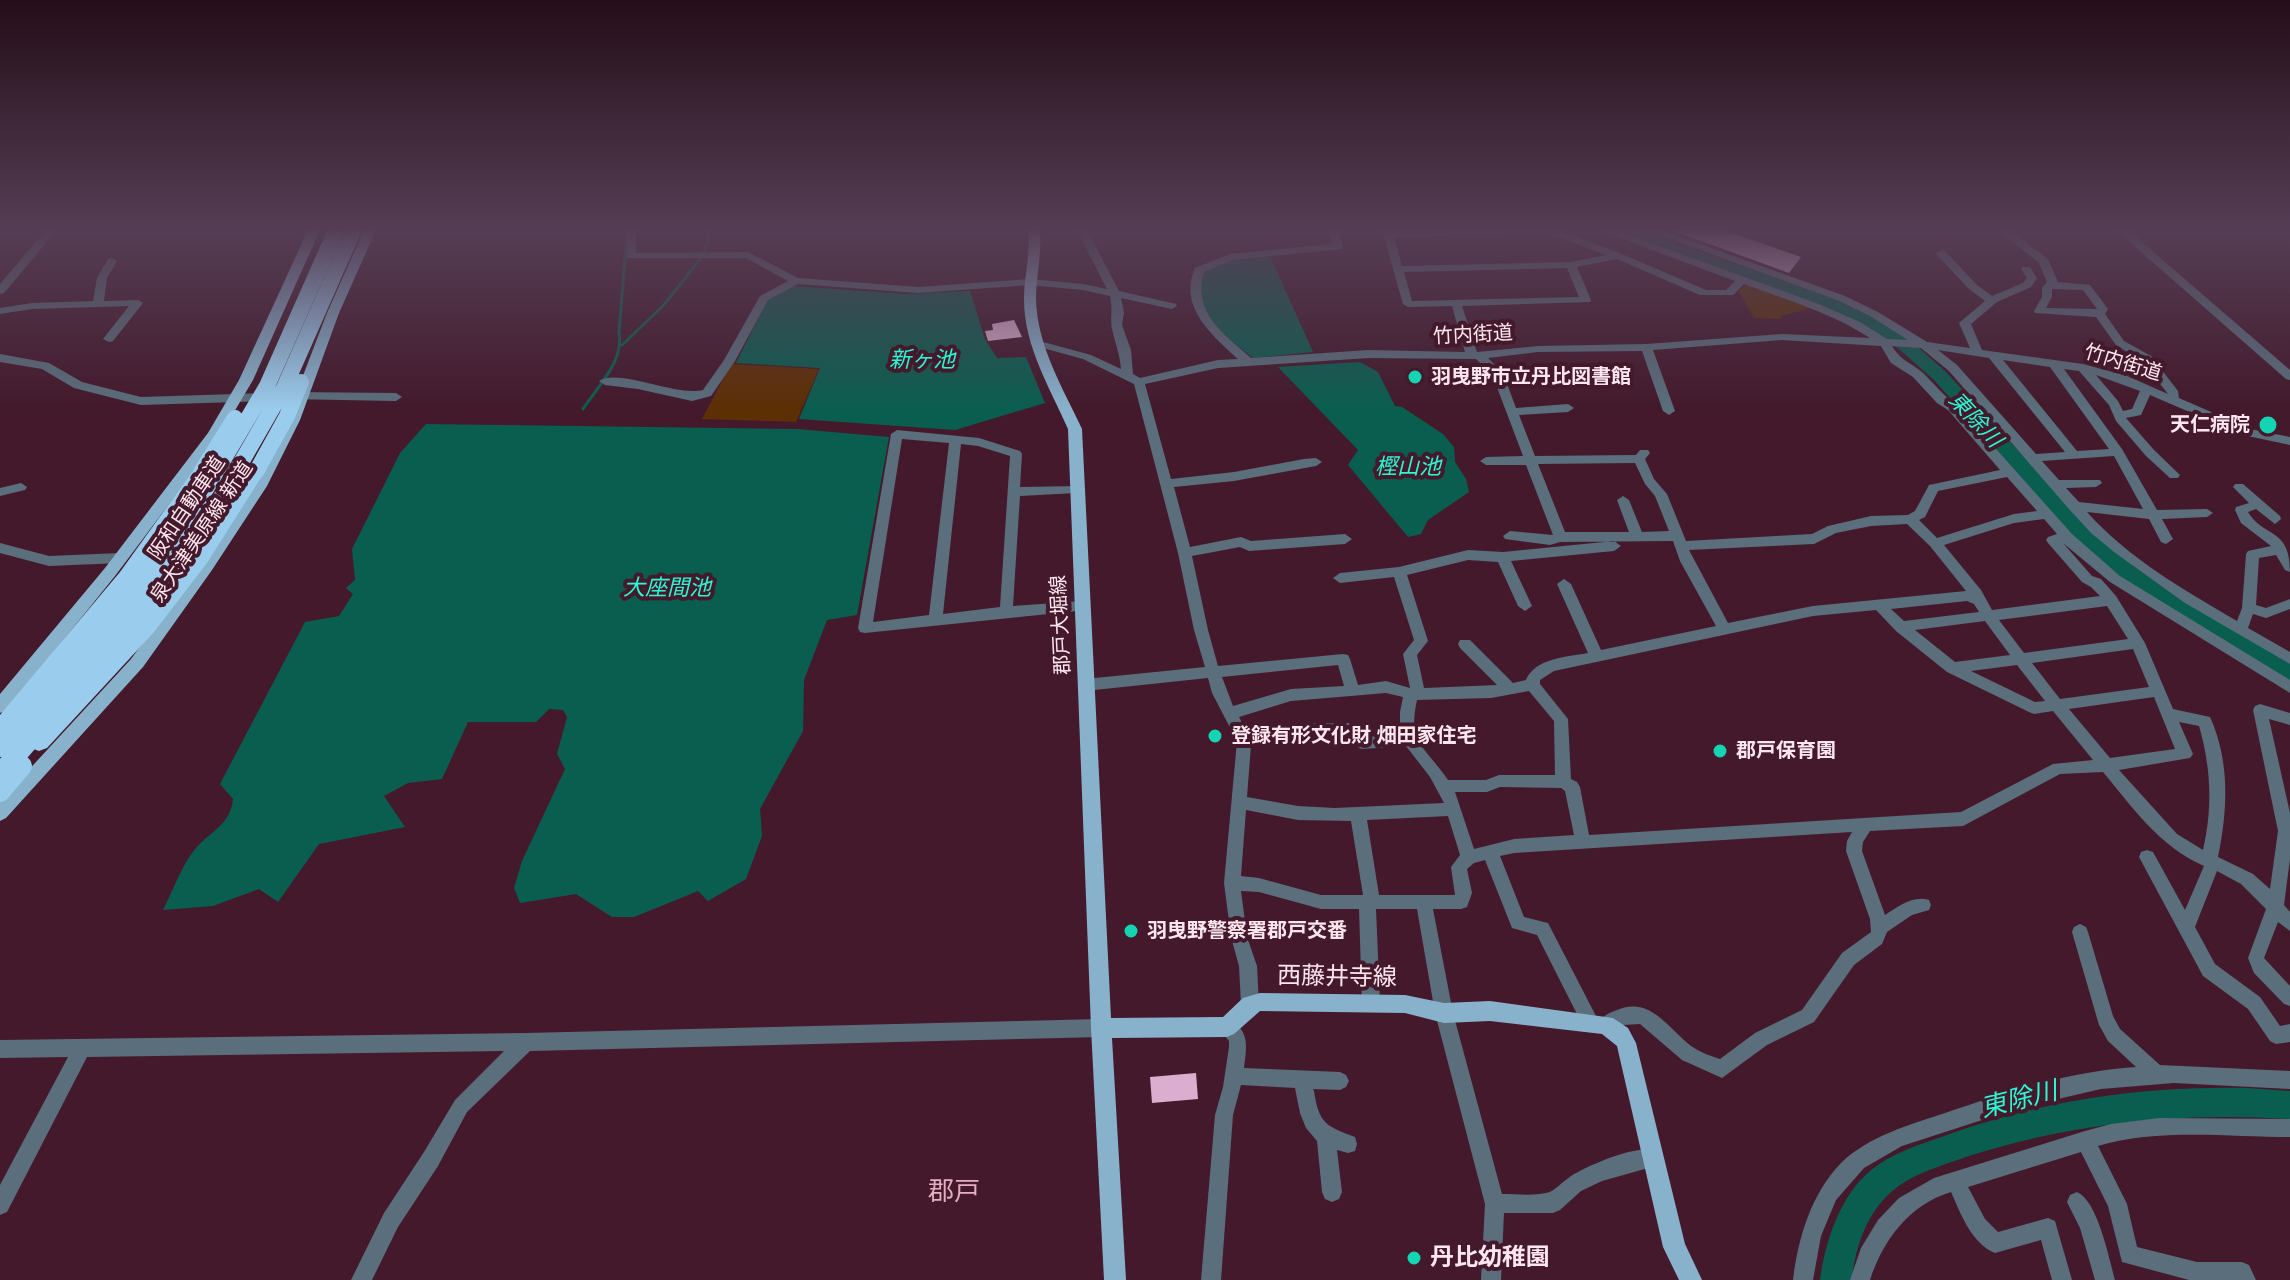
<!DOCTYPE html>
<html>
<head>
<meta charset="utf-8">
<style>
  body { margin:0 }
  canvas { display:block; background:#43192b }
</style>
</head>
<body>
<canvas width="2290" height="1280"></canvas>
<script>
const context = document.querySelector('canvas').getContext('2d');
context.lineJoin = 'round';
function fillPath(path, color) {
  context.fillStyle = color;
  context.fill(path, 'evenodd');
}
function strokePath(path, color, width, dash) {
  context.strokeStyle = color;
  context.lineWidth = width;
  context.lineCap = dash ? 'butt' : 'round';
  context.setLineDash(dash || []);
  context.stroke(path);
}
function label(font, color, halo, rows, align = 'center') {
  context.font = font + ' Mulish,"Noto Sans JP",sans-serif';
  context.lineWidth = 8;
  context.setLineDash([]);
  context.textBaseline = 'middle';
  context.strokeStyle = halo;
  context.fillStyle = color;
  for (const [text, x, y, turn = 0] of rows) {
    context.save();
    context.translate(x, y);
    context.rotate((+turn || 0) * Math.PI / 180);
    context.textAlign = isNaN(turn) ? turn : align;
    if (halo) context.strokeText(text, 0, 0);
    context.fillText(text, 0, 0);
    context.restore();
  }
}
const green = new Path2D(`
  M1747,285L1811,308L1781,316V319L1754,318L1738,291Z
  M731,364L819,369L796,422L702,419Z`);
const water = new Path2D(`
  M1270,256L1313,352L1253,358C1224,334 1189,313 1204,271L1233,259Z
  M793,286L905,294L970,291L985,339L997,358L1026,357L1045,403L955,430L799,419L820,368L736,363L768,299Z
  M1360,362L1378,372L1395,406L1402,407L1443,434L1454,447L1455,462L1466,479L1469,492L1428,520L1421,534L1408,537L1348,465L1358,450L1278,367Z
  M426,424L797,429L889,437L857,615L827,620L804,680L803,731L760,809L762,836L746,879L708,901L698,891L634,917H612L576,894L520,903L514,888L522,861L565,769L557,754L567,717L563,710L549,709L536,722H468L442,779L408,783L384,796L405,827L319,844L278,902L259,889L213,906L163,910C173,891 182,864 196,848C212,830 230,825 233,799L220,784L305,622L339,616L353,594L346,588L355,580L352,549L400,453Z`);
const stream = new Path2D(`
  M703,253L709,239L707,230
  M622,345L663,306L701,258
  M583,409C598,386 625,360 619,332L627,235`);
const river = new Path2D(`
  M1616,230H1640L1831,297L1878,320L1911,341L1946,372L2090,529L2136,568L2290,663V683L2122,578L2076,539L1934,380L1899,349L1866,328L1819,305Z
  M2247,1088L2290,1091V1119C2181,1112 2077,1122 1972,1155C1944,1165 1912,1173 1890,1193C1866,1215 1855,1248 1852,1280H1820C1825,1242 1840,1196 1870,1171C1891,1153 1921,1144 1947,1135C2044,1100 2144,1086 2247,1088Z`);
const building = new Path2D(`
  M1671,230H1723L1801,257L1789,273Z
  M1014,320L1022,337L988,341L985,331L993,330L992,324Z
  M1196,1073L1198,1099L1152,1103L1150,1077Z`);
const minor = new Path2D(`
  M46,230H57L4,293L0,294V284Z
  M626,230H636V253L748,252L798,278L918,287L1030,279L1083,284L1107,289L1077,230H1087L1119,291L1176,304L1177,306L1172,309L1121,298L1124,312L1122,325L1131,350L1133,374L1140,378L1218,360L1238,359C1212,335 1178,307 1195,268L1230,254L1332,244L1329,230H1339L1343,247L1342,249L1232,260L1204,272C1192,313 1223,333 1251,358L1368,350L1465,352L1452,306L1408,307L1403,304L1382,230H1558L1622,254L1706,290H1726L1735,281L1599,230H1615L1816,303L1860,322L1887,339L1908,340L1870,316L1837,300L1645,230H1661L1845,296L1878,312L1927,342L1970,348L1959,323L1985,301L1969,289L1937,255L1936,253L1941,250L1945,251L1977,285L1992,296L2023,283L2027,278L2021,269L2022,267H2030L2037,278L2031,287L1997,302L1971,324L1982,350L2083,364L2127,376L2168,394L2143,362L2116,345L2096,317L2035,313L2034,311L2042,297V288L2047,282L2039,263L1998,230H2010L2048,259L2058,282L2090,285L2108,309L2105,314L2124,341L2151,356L2178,391L2179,398L2250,429L2290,437V445L2243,435L2150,395L2141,415L2126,418L2154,450L2180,475L2178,478H2170L2146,456L2116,421L2109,405L2079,371L2064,369L2122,449L2157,510L2207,509L2213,513L2207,517L2162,519L2173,539L2166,544L2161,542L2149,519L2087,512C2128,558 2184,590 2237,621L2242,608L2246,554L2248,551L2271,546L2241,523L2235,510L2236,507L2249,503L2233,487L2235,484H2243L2280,516L2281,519L2275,524L2256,509L2248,512C2265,539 2290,527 2290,572L2285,570L2276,555L2259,558L2256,605L2266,608L2290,599V609L2266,618L2253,614L2248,628L2290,652V664L2185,603L2114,552L2091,533L2069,509L1949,371L1921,348L1892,346C1901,361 1910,362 1922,372C1934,383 1942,395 1956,404L2072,534L2120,576L2290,680V693L2110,582L2063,543L2092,576L2101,579L2116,596L2145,643L2173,709L2210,717C2230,761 2228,810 2218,857L2253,874L2270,889L2278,831L2253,710L2255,706L2260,704L2290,713V725L2269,719L2290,813V859L2284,905L2290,912V931L2278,922L2264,958L2290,986V1006L2284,1004L2254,973L2248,958L2266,909L2241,884L2217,871L2195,927L2215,964L2260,997L2280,1026L2290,1024V1042L2276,1044L2270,1041L2248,1009L2203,976L2139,857L2141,852L2147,850L2153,852L2185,910L2204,866C2159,846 2133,808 2103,772L2060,774L1963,826L1870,831L1863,842L1862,851L1885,915C1898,907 1913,895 1929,900L1931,905L1929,910L1912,915L1887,932L1882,944L1854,965L1814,1022L1767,1045L1722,1078L1682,1060L1640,1024L1623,1025L1606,1033L1600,1031L1597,1025C1601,1017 1608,1013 1617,1010C1650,996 1668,1028 1691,1046C1700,1052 1710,1056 1720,1059L1755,1033L1802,1010L1842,953L1871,932L1870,919L1846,851L1847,841L1852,832L1514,853L1500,856L1524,917L1548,923L1598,1020L1595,1026L1589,1028L1583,1026L1537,935L1512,928L1485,860L1474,863L1467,869L1472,893L1467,907L1461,909H1433L1453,1013L1502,1194C1516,1194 1532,1196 1546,1193C1554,1192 1563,1181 1571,1176C1589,1165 1639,1143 1659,1151L1661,1158L1659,1165L1602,1181L1581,1191L1560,1210L1553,1213H1504L1501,1280H1481L1485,1204L1435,1013L1417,909H1376L1380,1003L1377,1009L1371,1011L1365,1009L1362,1003L1359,909H1321L1259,892L1241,891L1247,937L1257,966L1259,1005L1256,1011L1250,1013L1244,1011L1241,1005L1239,966L1231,937L1224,883L1237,741L1212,693L1208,678L1085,691L1080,689L1078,685L1080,681L1085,679L1205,667L1194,630L1178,553L1134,384L1083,359L1032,345L1030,343L1036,340L1091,355L1121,369C1120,354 1115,343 1112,329C1110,320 1113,309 1110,296L1083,290L1030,285L918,293L798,284L768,300L735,361L711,396L692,401L638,389L605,385L599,381C619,368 676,397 703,390L724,360L760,296L788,281L746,258H627ZM1550,234L1606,255L1571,262L1402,266L1394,237ZM1617,259L1700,295H1733L1744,284C1787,300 1832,313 1870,338L1782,334L1646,344L1538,346L1477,352L1462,306L1590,302L1591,300L1577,267ZM1567,268L1579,297L1412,301L1404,272ZM2052,289L2083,290L2097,309L2046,308L2052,297ZM1782,340L1881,346L1891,363L1913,377L1937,403L1948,410L2000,470L1929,485L1915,511L1908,515L1871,516L1828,526L1812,534L1686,541L1667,494L1654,479L1645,459L1650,453L1648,450H1640L1636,455L1535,456L1519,415L1568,412L1574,408L1568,404L1516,408L1503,373L1488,358L1538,352L1642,351L1663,411L1669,415L1675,411L1653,350ZM1938,350L1989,358L2065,452L2036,454L1957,365ZM1368,358L1476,359L1492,374L1523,456L1486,457L1480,461L1486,465H1526L1553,535L1510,531L1503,536L1505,539L1550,545L1560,542L1673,541L1680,561L1716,626L1601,650L1571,584L1564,579L1557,584L1588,653C1567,657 1535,658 1526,680L1513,683L1470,640H1460L1458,644L1460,648L1497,685L1424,688L1417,655L1428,641L1407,575L1468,560L1498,562L1518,606L1525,611L1532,606L1511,561L1614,551L1621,546L1614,541L1503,552L1468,550L1399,567L1340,573L1333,578L1340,583L1394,577L1414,640L1403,654L1410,688L1386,681L1358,685L1350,659L1348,655L1343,654L1218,666L1208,630L1192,556L1240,547L1249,551L1345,544L1352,539L1345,534L1251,541L1241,537L1190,547L1174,487L1234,481L1316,466L1322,462L1316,458L1304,459L1234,472L1171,479L1145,384L1218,368ZM2003,360L2050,367L2109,449L2077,451ZM2096,375L2140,391L2132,409L2123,411L2118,401ZM2114,456L2143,509L2079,502L2066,488L2096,487L2102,483L2100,480H2059L2042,461ZM1635,463L1645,484L1655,496L1669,531L1642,532L1629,500L1623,496L1617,500L1629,532H1565L1538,464ZM2007,477L2037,511L2014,514L1937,538L1919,520L1925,517L1938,491ZM2044,519L2057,534L2048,537L2046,540L2048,543L2082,582L2091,587L2100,596L1992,610L1981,590L1944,545L2014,523ZM1907,524L1930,546L1966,591L1813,606L1728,623L1689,550L1814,544L1836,533L1871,526ZM1967,601L1974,604L1979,612L1904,621L1891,609ZM2107,606L2128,639L2024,653L1999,620ZM1876,610L1896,631L1947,672L2029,712L2034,714L2053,711L2093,760L2053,764L1961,812L1589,835L1580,787L1577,782L1571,779L1568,719L1540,684V680L1554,671L1813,616ZM1985,621L2010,655L1955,662L1915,630ZM2133,649L2149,687L2060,699L2032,663ZM1338,665L1344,686L1291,689L1233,706L1222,677ZM2017,665L2045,701L2035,702L1971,671ZM1529,691L1554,721L1555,775H1499L1486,780H1448C1426,747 1407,744 1417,700L1491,698ZM1386,693L1403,697L1400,712V734L1367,737L1362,725L1357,723L1287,724L1248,734L1239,717L1291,701ZM2154,697L2175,749L2110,758L2069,709ZM2179,722L2199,726C2211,768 2213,807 2203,850L2177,834L2119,770L2190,758L2193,754ZM1352,735L1357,747L1362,749L1406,746L1430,777L1444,803L1335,808L1298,806L1247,797L1251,745L1287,736ZM1500,787L1561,788L1565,791L1574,835L1514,839L1474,849L1455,792H1487ZM1246,810L1298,820L1351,821L1363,895H1321L1259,878L1241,876ZM1448,816L1460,855L1451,867L1455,895H1379L1367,820Z
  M2116,230H2128L2290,370V380L2286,379Z
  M112,258L117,261L107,278L104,301L138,300L143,303L113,341L109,342L103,339L129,306L32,309L0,314V308L32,303L93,301L97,278L108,259Z
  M0,354L49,363L82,382L141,397L267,393L273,397L267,401L141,405L74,388L42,369L0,362Z
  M292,392L396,393L402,397L396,401L288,399L286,396Z
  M897,430L979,438L1020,451L1022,454L1020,487L1080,486L1082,489L1076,493L1020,496L1013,606L1082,601L1087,602L1089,606L1087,610L865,633L860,632L858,628L891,434ZM902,439L949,443L929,615L873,622ZM961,444L978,446L1010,456L1000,607L943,614Z
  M21,483L27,487L25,490L0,496V488Z
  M0,543L49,556L120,553L127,558L120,563L49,566L0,553Z
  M2080,924L2086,927L2088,932L2113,1016L2120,1029L2160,1065L2290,1071V1089L2174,1083L2101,1089L2019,1108L1902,1146L1864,1168L1836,1200L1821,1236L1813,1280H1793C1798,1238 1811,1194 1841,1163C1869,1136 1909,1125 1945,1113C2007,1092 2070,1071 2136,1067L2108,1041L2099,1025L2072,932L2074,927Z
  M1101,1019L1107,1022L1110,1028L1107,1034L1101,1037L530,1051L467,1112L438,1166L398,1227L372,1280H351L384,1213L424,1152L455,1100L504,1051L87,1057L7,1212L0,1215V1185L68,1057L0,1058V1040L526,1033Z
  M1227,1019C1250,1029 1247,1046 1244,1068L1340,1072L1346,1075L1349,1081L1346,1087L1340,1090L1313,1089L1314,1091C1319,1124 1326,1126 1355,1137L1357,1144L1355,1151L1348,1153L1337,1150L1342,1192L1339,1199L1332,1202L1325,1199L1322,1192L1317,1141L1306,1128L1300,1113L1295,1088L1241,1085L1233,1115L1221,1280H1201L1215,1115L1223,1087L1229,1047V1041L1218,1027L1221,1021Z
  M2159,1118L2290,1119V1137C2229,1137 2156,1128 2098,1146L2127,1204L2137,1247L2197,1262H2242L2249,1265L2256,1280H2189L2122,1262L2108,1206L2081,1152L1968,1187L1985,1219L1998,1232L2048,1218L2055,1221L2072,1280H2052L2041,1240L1995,1253C1971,1243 1961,1214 1951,1192C1909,1205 1883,1240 1870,1280H1850L1861,1248L1878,1220L1899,1198L1934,1178L2085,1131L2111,1124Z
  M2077,1192C2098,1201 2109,1259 2115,1280H2095L2080,1228L2067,1202L2070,1195Z`);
const major = new Path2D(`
  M308,230H320L253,380L218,439L115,576L6,711L0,713V694L105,568L208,433L239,380Z
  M364,230H376L339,313L300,420L267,486L212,570L143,667L6,818L0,821V801L131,659L202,562L255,482L286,420L327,313Z
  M1028,230H1040C1042,254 1036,276 1036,299C1037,346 1063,388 1082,429L1111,1018L1223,1017L1243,998L1260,993L1405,995L1444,1003L1490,1001L1613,1018L1628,1028L1636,1043L1685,1244L1702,1280H1679L1663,1247L1617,1046L1602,1034L1490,1021L1444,1023L1405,1013L1260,1011L1234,1034L1227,1037L1112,1038L1126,1280H1104L1091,1028L1068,429C1050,388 1024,346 1024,299C1024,276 1031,254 1028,230Z`);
const highway = new Path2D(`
  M201,466L210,472L134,582L7,736L0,739V715L120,572L195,468Z
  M256,466L265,472L262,476L207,563L154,632L47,748L39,751L31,748L28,742L31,736L140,622L193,553L250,468Z`);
const highwayBridgeFar1 = new Path2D(`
  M201,472L235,418
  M256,472L287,416L301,382
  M196,506L267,386L334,235
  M216,506L284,388L352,234`);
const highwayBridge = new Path2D(`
  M0,747L106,627L197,504
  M0,774L139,614L218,504
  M0,792L22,766`);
const markers = [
  [1415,377,8,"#13d5b3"],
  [2268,425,10,"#13d5b3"],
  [1215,736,8,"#13d5b3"],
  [1720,751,8,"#13d5b3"],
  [1131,931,8,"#13d5b3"],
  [1414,1258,8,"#13d5b3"]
];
const streetNames = [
  ["竹内街道",1473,335,-3],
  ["竹内街道",2123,363,17],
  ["阪和自動車道",187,508,-56],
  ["泉大津美原線 新道",202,532,-56],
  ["郡戸大堀線",1061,625,-93]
];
const poiNames = [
  ["羽曳野市立丹比図書館",1431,377],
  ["天仁病院",2250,425,"right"],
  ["登録有形文化財 畑田家住宅",1231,736],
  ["郡戸保育園",1736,751],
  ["羽曳野警察署郡戸交番",1147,931]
];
const waterNames = [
  ["新ヶ池",922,360],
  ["東除川",1975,420,47],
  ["樫山池",1408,467],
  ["大座間池",667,588]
];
const nearStreetnames = [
  ["西藤井寺線",1337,977,1]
];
const nearPoinames = [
  ["丹比幼稚園",1430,1258]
];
const nearWaternames = [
  ["東除川",2019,1100,-14]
];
const nearNeighbourhoodnames = [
  ["郡戸",954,1192]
];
fillPath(green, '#5d2f04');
fillPath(water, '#0a5e4f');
strokePath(stream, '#0a5e4f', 3);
fillPath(river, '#0a5e4f');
fillPath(building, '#dbaecf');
fillPath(minor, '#5a6e7b');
fillPath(major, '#88b2cc');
fillPath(highway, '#9acded');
strokePath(highwayBridgeFar1, '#9acded', 16);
strokePath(highwayBridge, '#9acded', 20);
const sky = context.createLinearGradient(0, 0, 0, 410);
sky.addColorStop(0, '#250e18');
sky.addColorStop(0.56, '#553e55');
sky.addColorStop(1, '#553e5500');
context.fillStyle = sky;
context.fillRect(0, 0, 2290, 410);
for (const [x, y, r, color] of markers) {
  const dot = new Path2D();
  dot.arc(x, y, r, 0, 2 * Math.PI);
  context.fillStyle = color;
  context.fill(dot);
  strokePath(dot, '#43192b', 3);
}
label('20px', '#fee6ee', '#43192b', streetNames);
label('bold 20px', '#fee6ee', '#43192b', poiNames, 'left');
label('italic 22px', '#29fad4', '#43192b', waterNames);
label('24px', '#fee6ee', '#43192b', nearStreetnames);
label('bold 24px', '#fee6ee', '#43192b', nearPoinames, 'left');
label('italic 26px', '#29fad4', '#43192b', nearWaternames);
label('26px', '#e5aec1', '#43192b', nearNeighbourhoodnames);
</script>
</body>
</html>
